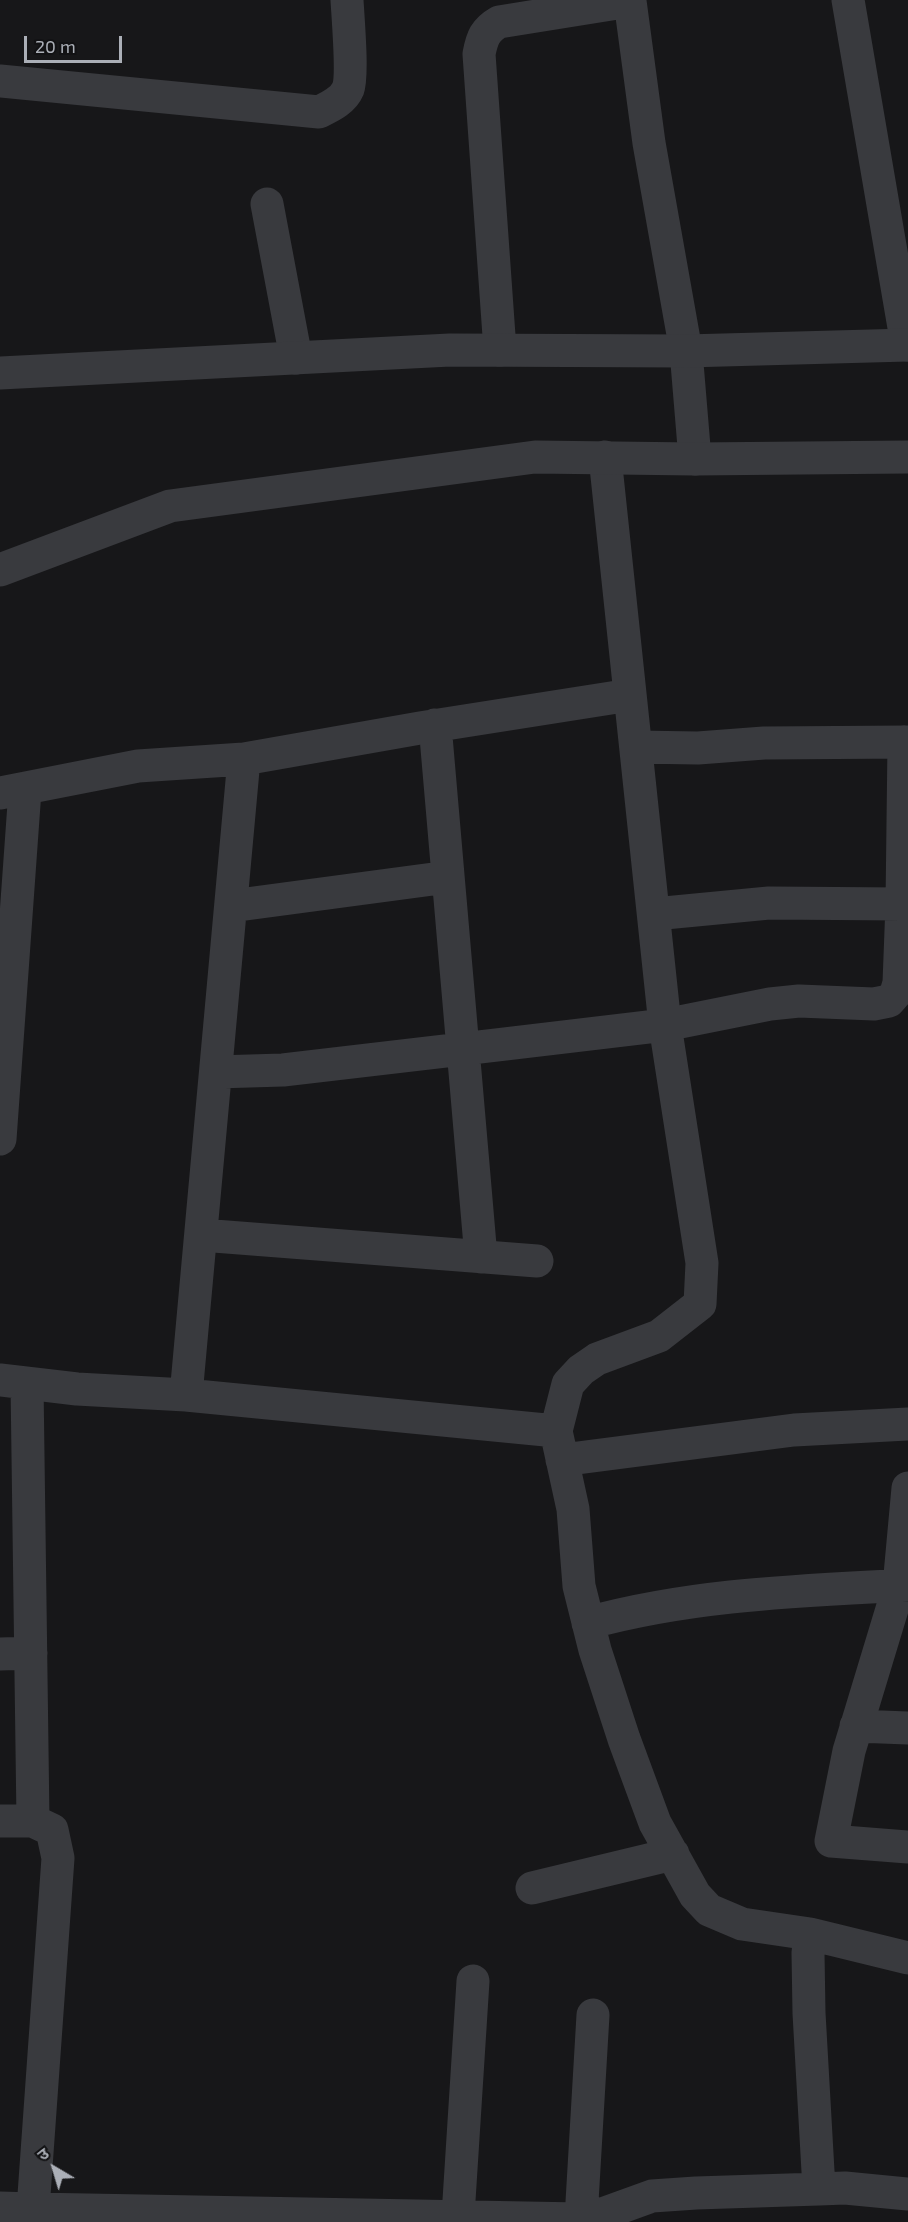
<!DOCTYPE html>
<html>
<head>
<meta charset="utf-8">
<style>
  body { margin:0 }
  #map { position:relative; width:908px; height:2222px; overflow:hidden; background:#171719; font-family:"Exo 2","Noto Sans Devanagari",sans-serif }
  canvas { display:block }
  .north { position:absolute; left:24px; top:2138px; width:60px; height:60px; -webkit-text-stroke:4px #121214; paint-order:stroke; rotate:322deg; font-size:16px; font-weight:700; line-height:24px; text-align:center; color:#abafb7 }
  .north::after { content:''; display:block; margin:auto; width:21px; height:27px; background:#abafb7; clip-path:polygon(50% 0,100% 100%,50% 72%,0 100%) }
  .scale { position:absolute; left:24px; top:36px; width:98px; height:27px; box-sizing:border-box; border:3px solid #abafb7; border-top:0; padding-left:8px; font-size:18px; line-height:21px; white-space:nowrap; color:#abafb7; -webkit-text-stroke:4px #121214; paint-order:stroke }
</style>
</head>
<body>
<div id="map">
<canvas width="908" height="2222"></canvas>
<div class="north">उ</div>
<div class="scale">20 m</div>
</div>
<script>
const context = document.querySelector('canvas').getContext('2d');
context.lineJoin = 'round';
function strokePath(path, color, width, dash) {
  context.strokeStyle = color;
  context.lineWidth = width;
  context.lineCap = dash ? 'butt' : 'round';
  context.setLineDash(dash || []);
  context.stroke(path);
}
const minor = new Path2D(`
  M848,0L907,345
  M0,81L319,112C329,107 343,101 348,89C353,76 348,18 347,0
  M267,204L296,358
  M500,350L479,54C482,38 485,30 499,22L630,1L649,143L686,351L695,459
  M605,457L665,1025L702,1263L700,1304L659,1336L597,1359L581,1370L568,1384L556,1431L573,1509L579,1586L595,1650L624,1739L655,1823L695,1895L709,1910L742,1924L810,1934L808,1953L809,2013L819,2189L845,2188L908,2194
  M435,725L481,1257
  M636,747L698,748L764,743L908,742
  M0,793L138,766L244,759L420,728L630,695
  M231,906L448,877
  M654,914L769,903L902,904L904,742
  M216,1072L283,1070L505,1044L665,1025L770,1004L799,1001L874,1004L889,1001L896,993L899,983L902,904
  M0,1139L25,790
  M201,1235L537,1261
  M0,1380L77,1389L186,1395L244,759
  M186,1395L556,1431
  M562,1460L794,1430L908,1424
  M908,1488L899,1586L849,1751L831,1841L908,1847
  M588,1623C693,1594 800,1591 908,1585
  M0,1654L31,1653
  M856,1726L908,1728
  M0,1821H33
  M532,1888L673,1854
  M810,1934L908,1958
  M0,2208L33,2209L58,1858L52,1830L33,1821L27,1383
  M458,2216L473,1981
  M581,2219L593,2015
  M34,2222L33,2209L581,2219L605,2213L652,2196L696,2193L819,2189`);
const tertiary = new Path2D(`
  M0,373L450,350L686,351L908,345
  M0,570L170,506L535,457L695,459L908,457`);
strokePath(minor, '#393a3e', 33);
strokePath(tertiary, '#393a3e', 33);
</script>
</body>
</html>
